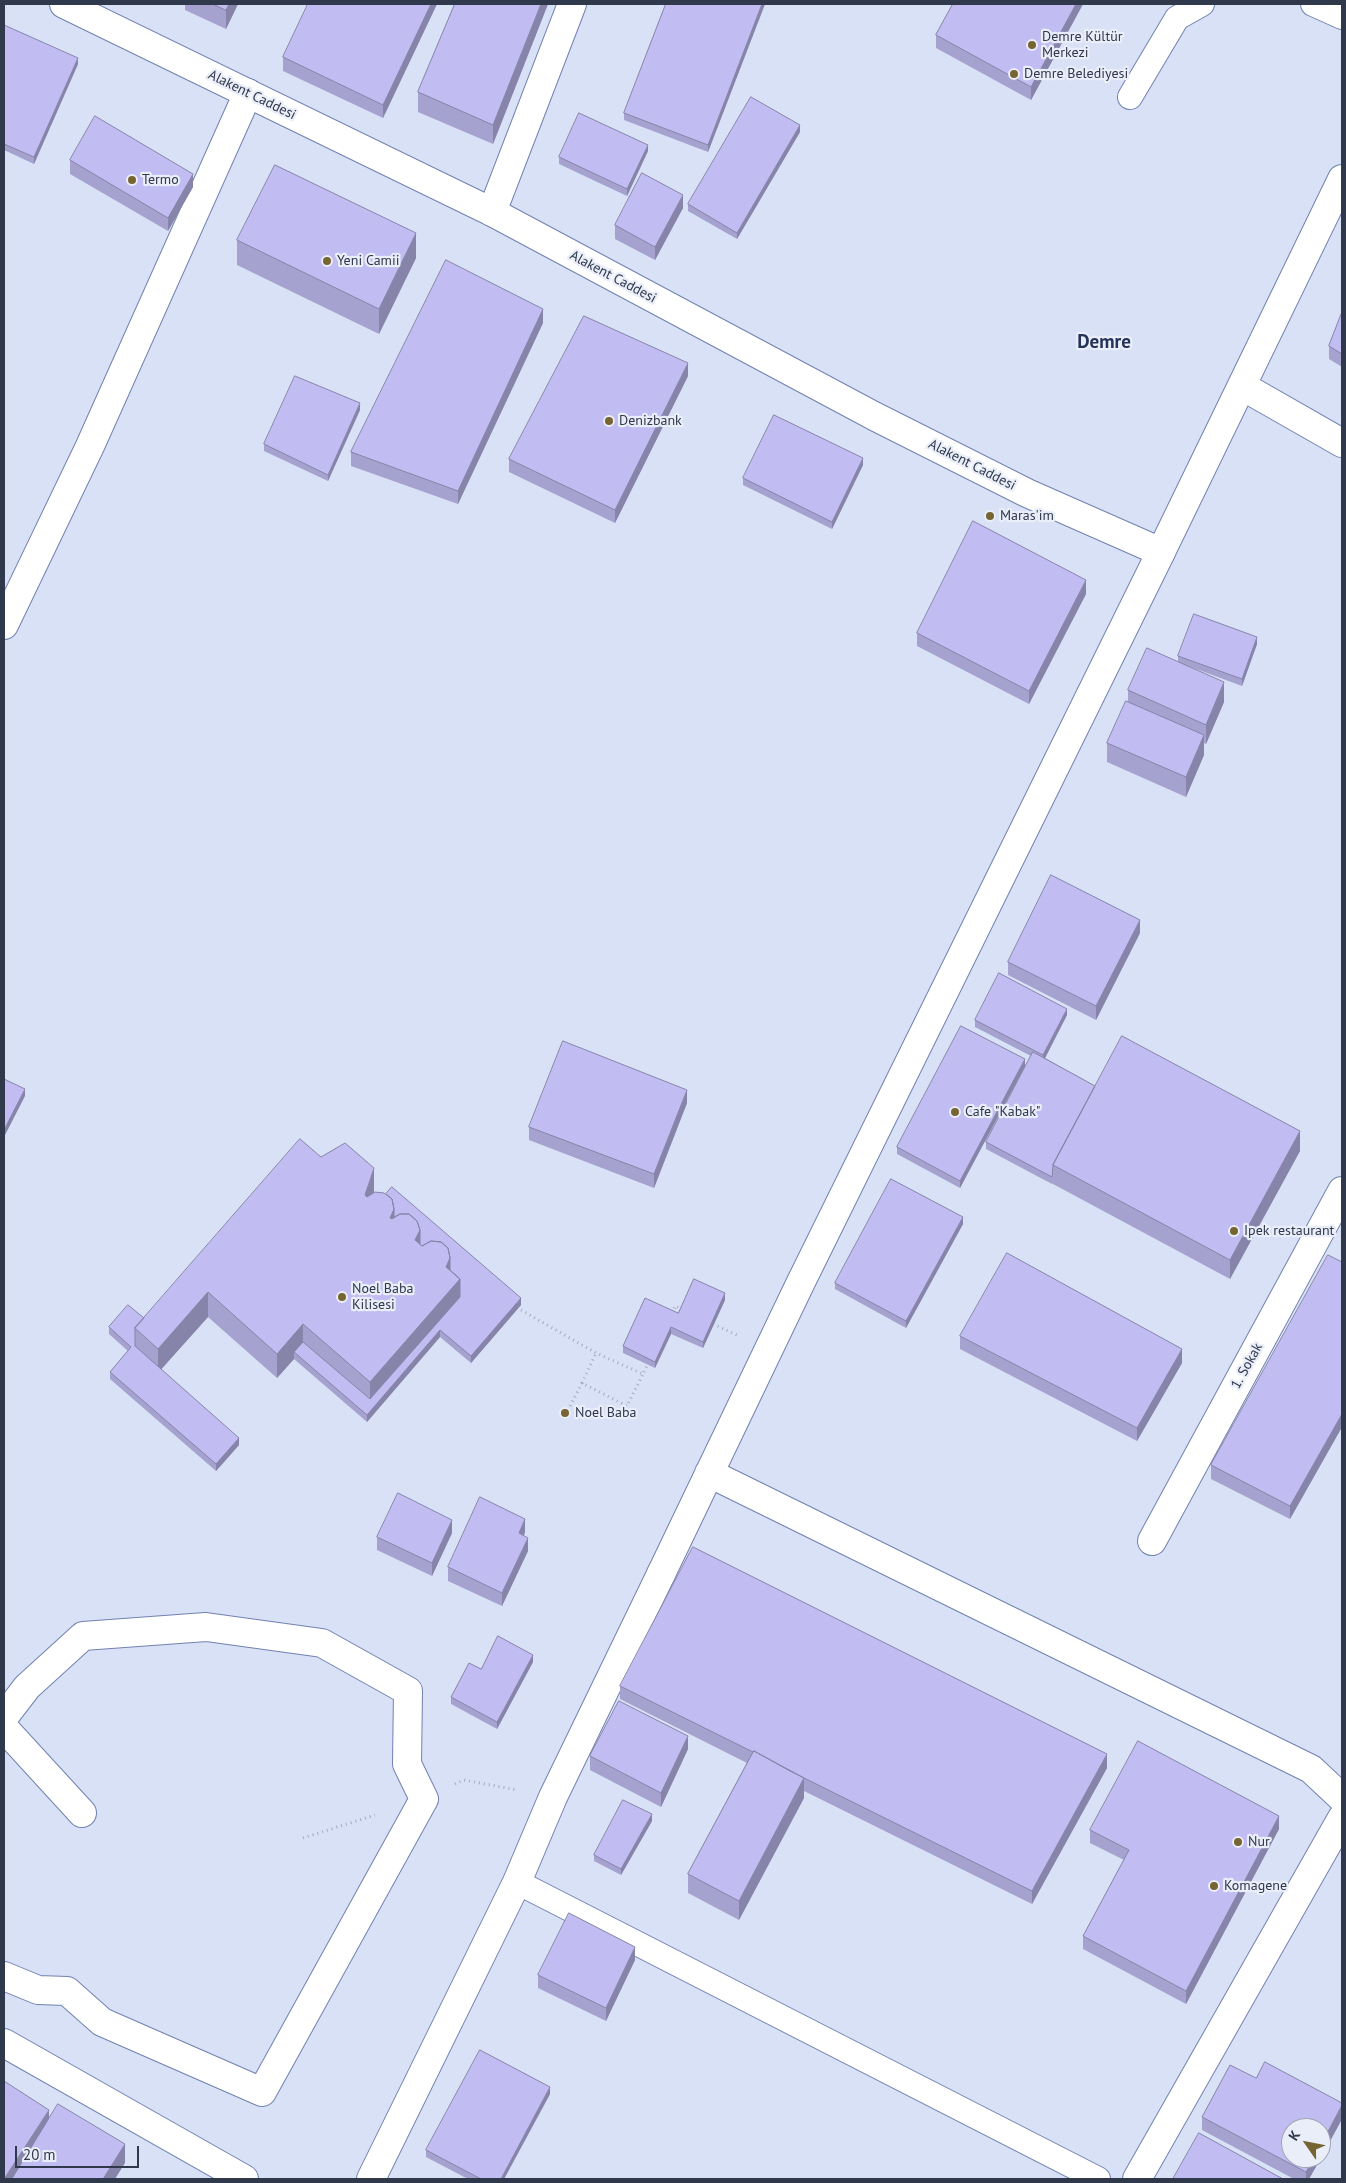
<!DOCTYPE html>
<html>
<head>
<meta charset="utf-8">
<style>
  body { margin:0 }
  #map { position:relative; width:1346px; height:2183px; overflow:hidden; background:#d9e1f6; font-family:"PT Sans",sans-serif }
  canvas { display:block }
  .frame { position:absolute; inset:0; border:5px solid #30384c; pointer-events:none }
  .north { position:absolute; left:1281px; top:2118px; width:50px; height:50px; box-sizing:border-box; background:#eaeef9; border:1px solid #a0a5b4; border-radius:50%; rotate:303deg; font-size:14px; font-weight:700; line-height:20px; text-align:center; color:#30384c }
  .north::after { content:''; display:block; margin:auto; width:18px; height:22px; background:#776433; clip-path:polygon(50% 0,100% 100%,50% 72%,0 100%) }
  .scale { position:absolute; left:15px; top:2146px; width:124px; height:22px; box-sizing:border-box; border:2px solid #30384c; border-top:0; padding-left:6px; font-size:15px; line-height:18px; white-space:nowrap; color:#30384c; -webkit-text-stroke:4px #eaeef9; paint-order:stroke }
</style>
</head>
<body>
<div id="map">
<canvas width="1346" height="2183"></canvas>
<div class="frame"></div>
<div class="north">K</div>
<div class="scale">20 m</div>
</div>
<script>
const context = document.querySelector('canvas').getContext('2d');
context.lineJoin = 'round';
function strokePath(path, color, width, dash) {
  context.strokeStyle = color;
  context.lineWidth = width;
  context.lineCap = dash ? 'butt' : 'round';
  context.setLineDash(dash || []);
  context.stroke(path);
}
function fillPath(path, color) {
  context.fillStyle = color;
  context.fill(path, 'evenodd');
}
function label(font, color, halo, rows, align = 'center') {
  context.font = font + ' "PT Sans",sans-serif';
  context.lineWidth = 4.5;
  context.setLineDash([]);
  context.textBaseline = 'middle';
  context.strokeStyle = halo;
  context.fillStyle = color;
  for (const [text, x, y, turn = 0] of rows) {
    context.save();
    context.translate(x, y);
    context.rotate((+turn || 0) * Math.PI / 180);
    context.textAlign = isNaN(turn) ? turn : align;
    if (halo) context.strokeText(text, 0, 0);
    context.fillText(text, 0, 0);
    context.restore();
  }
}
const path = new Path2D(`
  M521,1310L596,1353L643,1374L649,1362
  M672,1313L675,1306L683,1310
  M713,1324L737,1335
  M582,1383L596,1353
  M570,1406L582,1383L627,1406L643,1374
  M455,1784L464,1780L517,1790
  M303,1838L375,1815`);
const service = new Path2D(`
  M1313,4L1342,17
  M1130,97L1177,18L1202,4
  M517,1882L1098,2179`);
const pedestrian = new Path2D(`
  M709,1473L1311,1769L1342,1798
  M661,1574L800,1284L1161,552
  M4,1717L27,1687L83,1636L206,1627L322,1643L408,1691L407,1764L424,1799L262,2092L102,2022L67,1991L38,1990L4,1976`);
const minor = new Path2D(`
  M492,212L572,4
  M4,625L90,446L248,93
  M1152,1541L1342,1191
  M4,1728L82,1813
  M371,2179L517,1882L553,1797L661,1574`);
const tertiary = new Path2D(`
  M64,4L492,212L874,416L1027,493L1161,552L1342,179
  M1242,386L1342,443
  M4,2043L244,2179
  M1137,2179L1342,1818`);
const wall = new Path2D(`
  M185,4H238L226,29L185,10Z
  M437,4L383,118L283,71V57Z
  M455,4H548L493,144L418,112V92Z
  M666,4H765L708,152L624,120V113Z
  M953,4H1083L1031,100L936,48V35Z
  M4,25L78,64L34,164L4,150Z
  M800,132L737,239L688,211V204Z
  M648,151L627,196L559,164V157Z
  M70,160L193,187L168,231L70,174Z
  M683,208L655,260L615,239V225Z
  M237,240L416,258L379,334L237,265Z
  M1342,312V367L1329,359V346Z
  M543,323L458,504L351,466V452Z
  M688,376L615,523L509,472V459Z
  M360,410L328,481L264,451V444Z
  M863,465L832,529L743,485V478Z
  M1086,594L1029,704L917,646V633Z
  M1257,644L1242,686L1188,666L1224,702L1206,744L1204,743V755L1186,797L1107,762V743L1128,702V690L1178,662V656Z
  M1140,933L1096,1020L1008,975V962Z
  M1067,1015L1045,1058L1095,1086L1300,1151L1230,1279L1053,1184V1183L1052,1184L986,1149V1142L1031,1056L975,1027V1020Z
  M1025,1066L960,1188L897,1154V1147Z
  M687,1103L654,1188L529,1140V1127Z
  M321,1157L374,1193L521,1305L471,1363L440,1337L367,1422L294,1359L277,1378L208,1317L161,1369L239,1445L216,1471L110,1379V1372L128,1351L109,1334V1327L144,1318Z
  M963,1224L906,1328L835,1289V1283Z
  M1342,1262V1427L1290,1519L1211,1479V1465Z
  M725,1300L703,1348L671,1334L655,1368L623,1353V1346L678,1313Z
  M960,1336L1182,1363L1137,1441L960,1349Z
  M525,1532L524,1536L528,1551L502,1606L448,1581V1567Z
  M452,1533L432,1576L377,1550V1537Z
  M533,1662L497,1729L451,1704V1697L481,1669Z
  M620,1686L1107,1768L1032,1904L804,1791V1798L739,1920L688,1893V1874L747,1763L620,1699Z
  M688,1749L661,1807L590,1770V1756Z
  M652,1821L621,1875L594,1861V1855Z
  M1279,1829L1186,2004L1083,1949V1936L1124,1860L1090,1843V1830Z
  M635,1960L606,2021L538,1988V1975Z
  M1256,2078L1342,2119L1309,2179H1294L1202,2130V2117Z
  M550,2094L504,2179H468L426,2157V2150Z`);
const shadedWall = new Path2D(`
  M229,4H238L226,29V10Z
  M431,4H437L383,118V105Z
  M541,4H548L493,144V125Z
  M762,4H765L708,152V145Z
  M1076,4H1083L1031,100V87Z
  M78,58V64L34,164V157Z
  M800,125V132L737,239V233Z
  M648,145V151L627,196V189Z
  M193,174V187L168,231V218Z
  M683,195V208L655,260V247Z
  M416,233V258L379,334V309Z
  M543,309V323L458,504V491Z
  M688,363V376L615,523V510Z
  M360,403V410L328,481V475Z
  M863,458V465L832,529V522Z
  M1086,580V594L1029,704V691Z
  M1257,637V644L1242,686V679Z
  M1224,682V702L1206,744V725Z
  M1204,735V755L1186,797V777Z
  M1140,920V933L1096,1020V1006Z
  M1067,1009V1015L1043,1062V1055Z
  M1025,1059V1066L960,1188V1181Z
  M25,1089V1096L4,1137V1130Z
  M687,1090V1103L654,1188V1174Z
  M1300,1131V1151L1230,1279V1260Z
  M374,1168V1192L365,1220V1195Z
  M394,1209L400,1238L390,1218Z
  M963,1217V1224L906,1328V1321Z
  M420,1230V1255L415,1240Z
  M450,1258V1282L446,1267Z
  M460,1279V1304L370,1406V1382Z
  M208,1292V1317L158,1373V1349Z
  M725,1293V1300L703,1348V1342Z
  M521,1298V1305L471,1363V1356Z
  M303,1324V1348L294,1352V1359L277,1378V1354Z
  M671,1327V1334L655,1368V1362Z
  M440,1330V1337L367,1422V1415Z
  M1182,1349V1363L1137,1441V1428Z
  M1342,1414V1427L1290,1519V1506Z
  M239,1438V1445L216,1471V1464Z
  M525,1519V1532L519,1546V1533Z
  M452,1520V1533L432,1576V1563Z
  M528,1538V1551L502,1606V1593Z
  M533,1655V1662L497,1729V1722Z
  M688,1736V1749L661,1807V1793Z
  M1107,1754V1768L1032,1904V1891Z
  M804,1778V1798L739,1920V1901Z
  M652,1814V1821L621,1875V1869Z
  M1279,1816V1829L1186,2004V1991Z
  M635,1947V1960L606,2021V2008Z
  M550,2087V2094L504,2179H501Z
  M1342,2105V2119L1321,2158V2145Z
  M49,2110V2129L16,2179H4Z
  M125,2144V2163L115,2179H103Z
  M1314,2158H1321L1309,2179H1306V2172Z`);
const building = new Path2D(`
  M213,4H229L226,10Z
  M308,4H431L383,105L283,57Z
  M455,4H541L493,125L418,92Z
  M666,4H762L708,145L624,113Z
  M953,4H1076L1031,87L936,35Z
  M4,25L78,58L34,157L4,144Z
  M751,97L800,125L737,233L688,204Z
  M579,113L648,145L627,189L559,157Z
  M95,116L193,174L168,218L70,160Z
  M275,165L416,233L379,309L237,240Z
  M642,173L683,195L655,247L615,225Z
  M446,260L543,309L458,491L351,452Z
  M1342,312V354L1329,346Z
  M584,316L688,363L615,510L509,459Z
  M295,376L360,403L328,475L264,444Z
  M774,415L863,458L832,522L743,478Z
  M973,521L1086,580L1029,691L917,633Z
  M1194,614L1257,637L1242,679L1178,656Z
  M1147,648L1224,682L1206,725L1128,690Z
  M1126,701L1204,735L1186,777L1107,743Z
  M1051,875L1140,920L1096,1006L1008,962Z
  M999,973L1067,1009L1043,1055L975,1020Z
  M961,1026L1025,1059L960,1181L897,1147Z
  M1122,1036L1300,1131L1230,1260L1053,1165Z
  M563,1041L687,1090L654,1174L529,1127Z
  M1033,1052L1095,1086L1053,1165L1052,1177L986,1142Z
  M4,1079L25,1089L4,1130Z
  M300,1139L321,1157L345,1143L374,1168L365,1195L367,1197L375,1192L384,1193L392,1199L394,1209L390,1218L392,1219L400,1214H409L417,1221L420,1230L415,1240L422,1246L431,1241L441,1242L448,1248L450,1258L446,1267L460,1279L370,1382L303,1324L277,1354L208,1292L158,1349L135,1328Z
  M891,1179L963,1217L906,1321L835,1283Z
  M392,1187L521,1298L471,1356L440,1330L367,1415L294,1352L303,1342L370,1399L460,1297V1279L450,1270V1258L448,1248L441,1242L431,1241L422,1246L420,1244V1230L417,1221L409,1214H400L394,1217V1209L392,1199L386,1194Z
  M1007,1253L1182,1349L1137,1428L960,1336Z
  M1328,1255L1342,1262V1414L1290,1506L1211,1465Z
  M694,1279L725,1293L703,1342L671,1327L655,1362L623,1346L645,1298L678,1313Z
  M128,1305L144,1318L135,1328V1346L239,1438L216,1464L110,1372L131,1347L109,1327Z
  M398,1493L452,1520L432,1563L377,1537Z
  M480,1497L525,1519L519,1533L528,1538L502,1593L448,1567Z
  M693,1547L1107,1754L1032,1891L790,1771L754,1751L753,1752L620,1686Z
  M498,1636L533,1655L497,1722L451,1697L469,1663L481,1669Z
  M619,1701L688,1736L661,1793L590,1756Z
  M1138,1741L1279,1816L1186,1991L1083,1936L1129,1850L1090,1830Z
  M754,1751L804,1778L739,1901L688,1874Z
  M623,1800L652,1814L621,1869L594,1855Z
  M569,1913L635,1947L606,2008L538,1975Z
  M480,2050L550,2087L501,2179H481L426,2150Z
  M1265,2062L1342,2103V2105L1321,2145V2128H1291V2158H1314L1306,2172L1202,2117L1230,2065L1256,2078Z
  M4,2081L49,2110L4,2179Z
  M58,2104L125,2144L103,2179H12Z
  M1199,2133L1283,2179H1173Z`);
const markers = [
  [1032,45,5,"#776433"],
  [1014,74,5,"#776433"],
  [132,180,5,"#776433"],
  [327,261,5,"#776433"],
  [609,421,5,"#776433"],
  [990,516,5,"#776433"],
  [955,1112,5,"#776433"],
  [1234,1231,5,"#776433"],
  [342,1297,5,"#776433"],
  [565,1413,5,"#776433"],
  [1238,1842,5,"#776433"],
  [1214,1886,5,"#776433"]
];
const poiNames = [
  ["Demre Kültür",1042,37],
  ["Merkezi",1042,53],
  ["Demre Belediyesi",1024,74],
  ["Termo",142,180],
  ["Yeni Camii",337,261],
  ["Denizbank",619,421],
  ["Maras'im",1000,516],
  ["Cafe \"Kabak\"",965,1112],
  ["Ipek restaurant",1244,1231],
  ["Noel Baba",352,1289],
  ["Kilisesi",352,1305],
  ["Noel Baba",575,1413],
  ["Nur",1248,1842],
  ["Komagene",1224,1886]
];
const streetNames = [
  ["Alakent Caddesi",252,95,26],
  ["Alakent Caddesi",613,277,28],
  ["Alakent Caddesi",972,465,27],
  ["1. Sokak",1247,1366,-61]
];
const districtNames = [
  ["Demre",1104,343]
];
strokePath(service, '#7182b1', 26);
strokePath(pedestrian, '#7182b1', 30);
strokePath(minor, '#7182b1', 30);
strokePath(tertiary, '#7182b1', 30);
strokePath(path, '#a3abbf', 3, [1, 4]);
strokePath(service, '#fff', 24);
strokePath(pedestrian, '#fff', 28);
strokePath(minor, '#fff', 28);
strokePath(tertiary, '#fff', 28);
fillPath(wall, '#a6a2cf');
fillPath(shadedWall, '#8784a9');
fillPath(building, '#c1bcf1');
strokePath(building, '#8784a9', 1);
for (const [x, y, r, color] of markers) {
  const dot = new Path2D();
  dot.arc(x, y, r, 0, 2 * Math.PI);
  context.fillStyle = color;
  context.fill(dot);
  strokePath(dot, '#eaeef9', 2);
}
label('14px', '#30384c', '#eaeef9', poiNames, 'left');
label('14px', '#30384c', '#eaeef9', streetNames);
label('bold 19px', '#25325a', '#eaeef9', districtNames);
</script>
</body>
</html>
